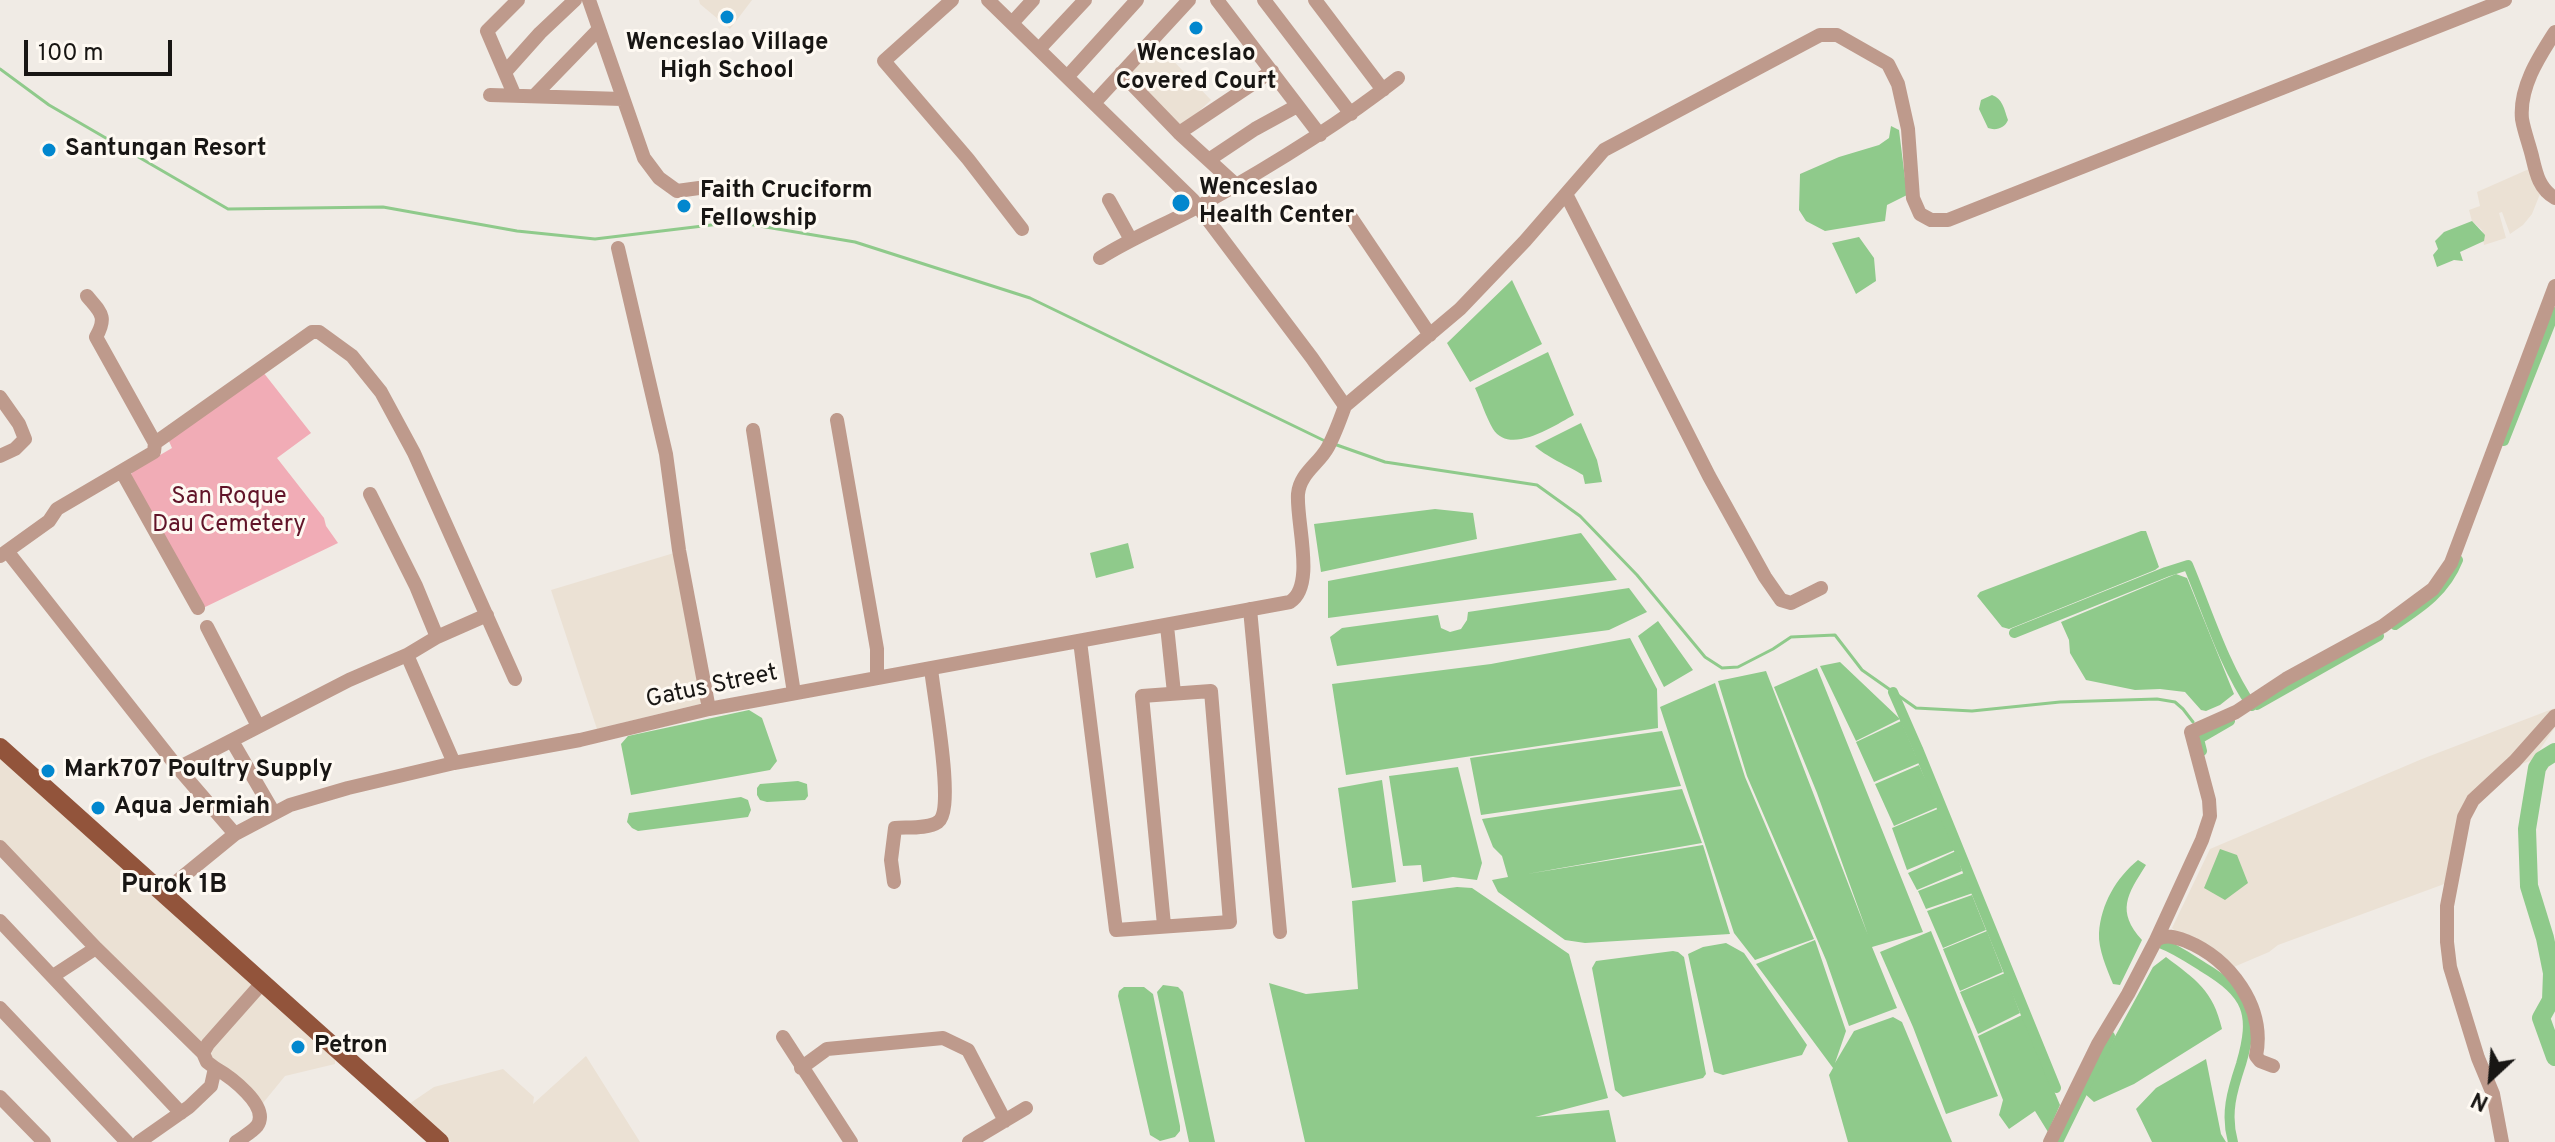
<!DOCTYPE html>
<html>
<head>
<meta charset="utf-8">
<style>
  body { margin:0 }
  #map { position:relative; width:2555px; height:1142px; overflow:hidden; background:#f0ebe5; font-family:Overpass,sans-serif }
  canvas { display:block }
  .north { position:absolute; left:2451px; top:1038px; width:80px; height:80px; -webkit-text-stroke:6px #fef9f2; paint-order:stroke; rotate:206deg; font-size:22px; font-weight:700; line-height:32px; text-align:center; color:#181614 }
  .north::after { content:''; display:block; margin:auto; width:28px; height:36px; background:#181614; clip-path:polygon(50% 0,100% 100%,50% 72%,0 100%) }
  .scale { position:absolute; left:24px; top:40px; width:148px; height:36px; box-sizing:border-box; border:4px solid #181614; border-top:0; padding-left:10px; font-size:24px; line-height:28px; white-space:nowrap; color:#181614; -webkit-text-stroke:6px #fef9f2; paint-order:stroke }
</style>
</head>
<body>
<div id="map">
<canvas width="2555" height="1142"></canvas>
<div class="north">N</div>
<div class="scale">100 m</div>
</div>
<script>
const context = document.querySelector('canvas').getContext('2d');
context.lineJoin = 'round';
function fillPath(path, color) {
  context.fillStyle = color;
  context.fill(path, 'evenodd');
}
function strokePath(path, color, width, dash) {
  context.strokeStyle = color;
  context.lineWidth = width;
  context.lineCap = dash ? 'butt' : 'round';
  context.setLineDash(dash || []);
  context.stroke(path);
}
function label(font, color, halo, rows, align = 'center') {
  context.font = font + ' Overpass,sans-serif';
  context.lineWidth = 6;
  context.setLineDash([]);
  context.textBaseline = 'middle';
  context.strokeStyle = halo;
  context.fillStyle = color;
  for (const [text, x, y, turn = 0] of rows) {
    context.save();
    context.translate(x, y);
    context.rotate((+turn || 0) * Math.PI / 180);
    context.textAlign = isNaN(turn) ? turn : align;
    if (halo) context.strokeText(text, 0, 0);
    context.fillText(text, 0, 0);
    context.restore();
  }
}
const built = new Path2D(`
  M699,0H752L730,29L700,4Z
  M1156,43L1211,100L1179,130L1124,74Z
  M2529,169L2540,194L2532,214L2523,225L2510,234L2502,212L2499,213L2506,238L2484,245L2482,230L2472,221L2469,210L2480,206L2477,192Z
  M674,553L703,697L700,704L597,729L551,590Z
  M2555,708V727L2533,760L2490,775L2467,803L2447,883L2278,945L2269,952L2229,969L2191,945L2172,928L2210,849L2422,759Z
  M0,753L254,983L204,1045L0,844Z
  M262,993L335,1060V1064L285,1076L263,1103L262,1110L212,1059L211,1055L213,1046Z
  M586,1056L640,1142H451L409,1104L434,1087L503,1069L534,1097L533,1104Z`);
const green = new Path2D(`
  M263,372L311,433L277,458L324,518L326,526L338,543L201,609L129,478L133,471L172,448L168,439Z`);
const water = new Path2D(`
  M1992,95C2003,99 2004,109 2008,120C2005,128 1996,131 1988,128L1979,109L1981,100Z
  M1891,126L1899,130L1907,195L1887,205L1885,221L1825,231L1806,221L1799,210L1800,174L1839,157L1879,145L1889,138Z
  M2472,221L2485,235L2484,241L2460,252L2463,261L2454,260L2437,267L2433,255L2438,249L2435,241L2444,232Z
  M1859,237L1874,258L1876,281L1856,294L1832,243Z
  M1512,280L1542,344L1470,382L1447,343Z
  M1548,352L1574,415C1555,425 1510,456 1493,429C1486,417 1481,401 1475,388Z
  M1581,423L1597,460L1602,482L1585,484L1583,475C1570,467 1543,455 1535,446Z
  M1435,509L1473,513L1477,539L1321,572L1314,524Z
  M2141,531H2146L2159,567L2155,570L2009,629L2002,627L1977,596L1980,592Z
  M1581,533L1617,580L1328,618V581Z
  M1128,543L1134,568L1096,578L1090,553Z
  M2176,574L2187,578L2234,694L2220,705L2206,711L2201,710L2185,692L2160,689L2135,690L2086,680L2070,653L2069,640L2061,622Z
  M1629,588L1647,612L1609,630L1337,666L1330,637L1342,628L1438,615L1441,628L1450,632L1461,629L1467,620L1468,612Z
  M1658,621L1693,670L1664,687L1638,636Z
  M1630,638L1657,689L1658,728L1346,775L1332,684L1491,664Z
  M1840,662L1900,719L1856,741L1820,666Z
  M1817,668L1923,932L1872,947L1897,1008L1849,1026L1826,960L1747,776L1718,681L1766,671L1868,935L1817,793L1774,687Z
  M1715,683L1745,777L1814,939L1755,960L1734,933L1660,707Z
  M749,710L762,718L777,761L770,770L631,795L621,744L628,736Z
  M1901,721L1919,763L1874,782L1856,742Z
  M1662,731L1681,786L1481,815L1470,758Z
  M1919,765L1938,807L1894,826L1875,784Z
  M1458,767L1482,863L1477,880L1453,877L1423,882L1421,865L1403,866L1389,776Z
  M1382,780L1396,882L1352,888L1338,788Z
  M798,781L807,784L808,796L805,800L767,802L760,800L757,795V788L760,784Z
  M1682,789L1702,843L1527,874L1703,845L1730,934L1585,943L1565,940L1498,892L1492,880L1508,877L1502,856L1493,847L1482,819Z
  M741,797L748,800L751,810L748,817L638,831L632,828L627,822L629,813Z
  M1940,808L1955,850L1907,870L1892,828Z
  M2220,849L2237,855L2248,883L2225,900L2204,888Z
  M1956,851L1962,871L1917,890L1908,873Z
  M2138,860L2146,865C2127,895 2116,911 2142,940L2120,985L2113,984C2107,969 2098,949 2099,933C2101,904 2116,878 2138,860Z
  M1964,873L1973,893L1926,909L1918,891Z
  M1457,887L1472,888L1569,954L1608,1098L1535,1117L1609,1110L1616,1142H1305L1269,983L1306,994L1358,989L1352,901Z
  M1972,895L1986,930L1943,948L1927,911Z
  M1931,931L1998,1096L1946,1114L1913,1027L1880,952Z
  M1987,931L2003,972L1960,991L1943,949Z
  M1815,940L1846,1031L1835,1063L1854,1031L1893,1017L1902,1022L1952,1142H1848L1829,1075L1833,1068L1756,964Z
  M1726,943L1744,953L1807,1045L1802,1055L1723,1075L1714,1072L1688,954L1703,947Z
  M1673,951L1678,952L1684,957L1706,1074L1703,1078L1623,1097L1615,1090L1592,968L1596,961Z
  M2166,957C2196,980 2213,990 2222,1029L2134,1084L2094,1102L2084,1093L2153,967Z
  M2005,973L2020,1013L1978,1034L1960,992Z
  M1163,985L1178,987L1183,992L1215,1142H1189L1157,992Z
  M1124,987H1144L1153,994L1180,1126V1131L1175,1137L1160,1141L1150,1135L1118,996L1119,991Z
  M2022,1015L2060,1105L2048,1132L2035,1111L2009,1129L1999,1115L2003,1100L1978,1036Z
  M2206,1059L2221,1134L2226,1142H2152L2136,1109L2156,1088Z`);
const stream = new Path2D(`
  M0,69L49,105L228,209L383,207L517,231L595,239L736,222L855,242L1030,298L1327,442
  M1334,444L1385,462L1537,485L1580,516L1637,575L1705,657L1722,668L1738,667L1773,649L1791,637L1835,635L1862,670L1916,708L1972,711L2060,702L2157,699L2175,702L2183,709L2193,722`);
const canal = new Path2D(`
  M2504,441L2555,312
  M2395,625C2422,607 2446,591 2458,560
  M2014,633L2166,572L2188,565C2207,610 2224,666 2252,706
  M1893,692L1918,749L2056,1088
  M2257,705L2379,636
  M2202,751L2199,739L2230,721
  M2160,943C2176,949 2189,958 2203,967C2248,994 2256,1013 2241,1064C2232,1091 2225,1114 2233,1142
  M2058,1142L2110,1036`);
const river = new Path2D(`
  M2555,752L2542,760L2537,768L2527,829L2529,886L2545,938L2552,973L2551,1000L2541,1018L2555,1057`);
const minor = new Path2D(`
  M589,0L644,158L659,178L677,191L699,188
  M952,0L884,61L968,159L1022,229
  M1217,0L1320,135
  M1264,0L1351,114
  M1315,0L1383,90
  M1012,23L1033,0
  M2555,32C2539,57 2519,87 2522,119C2524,131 2529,144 2532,156C2536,173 2539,189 2555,198
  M1040,48L1085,0
  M506,71L540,33L575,0
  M1121,73L1179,133L1236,185
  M1068,76L1137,0
  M514,94L487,31L518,0
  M490,95L622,99
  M534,96L598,30
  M1095,102L1189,0
  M1179,133L1272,71
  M1210,159L1255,129L1297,106
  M1567,196L1709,476L1765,577L1781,600L1791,603L1821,588
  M1109,200L1131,240
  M1350,216L1430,335
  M618,248L666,454L679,550L709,709
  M1100,258C1133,237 1169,223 1203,204C1271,166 1337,126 1398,78
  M0,397L19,424L25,439L15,449L0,456
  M1345,406L1460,309L1525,241L1604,150L1820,35H1837L1888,64L1898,84L1908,129L1913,198L1920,214L1931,220H1948L2505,0
  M837,420L877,649V678
  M753,430L794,693
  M155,443L312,332H319L352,356L381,392L414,453L515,679
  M122,472L198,608
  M370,494L416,586L437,637
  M7,551L178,768L235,834
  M0,556L49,521L57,509L154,452L155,443L96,337C108,316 100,312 87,296
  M1250,609L1280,932
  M1167,626L1174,693
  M207,627L258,726
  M1080,641L1116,930L1230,922L1211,691L1142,696L1164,925
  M407,655L437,637L487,615
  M232,741L274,813
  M178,768L349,680L407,655L454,763
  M0,847L96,948L203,1053
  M894,882L891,860L895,828C907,827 928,829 938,822C956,809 933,693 931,668
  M164,892L235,834L290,805L348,788L454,763L580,740L709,709L1290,602C1316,586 1296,522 1298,494C1300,473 1319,464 1328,447C1335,434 1340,420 1345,406L1312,358L1193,200L988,0
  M0,921L181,1113
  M2156,940C2166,934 2175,937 2186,941C2230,959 2266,1007 2256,1056L2260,1061L2273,1066
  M53,976L96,948
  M0,1008L127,1142
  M783,1037L851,1142
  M215,1068C229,1076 271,1106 257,1126C252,1132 243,1137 236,1142
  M801,1068L827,1049L943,1038L968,1050L1005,1121
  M0,1097L44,1142
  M139,1142L189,1107L211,1086L215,1068L207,1062L203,1053L208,1044L263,982
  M969,1142L1026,1108
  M2050,1142L2098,1044L2128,994L2156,940L2202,840L2210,816L2209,800L2191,732L2236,712L2286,679L2383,626L2433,589L2451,563L2555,286
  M2502,1142L2493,1094L2478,1058L2450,967L2447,942V906L2464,817L2473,800L2515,761L2555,716`);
const major = new Path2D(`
  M0,747L440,1142`);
const markers = [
  [727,17,8,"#0287ce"],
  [1196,28,8,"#0287ce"],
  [49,150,8,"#0287ce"],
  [1181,203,10,"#0287ce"],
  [684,206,8,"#0287ce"],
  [48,771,8,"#0287ce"],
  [98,808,8,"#0287ce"],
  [298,1047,8,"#0287ce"]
];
const poiNames = [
  ["Wenceslao Village",727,44,"center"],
  ["High School",727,72,"center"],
  ["Wenceslao",1196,55,"center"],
  ["Covered Court",1196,83,"center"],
  ["Santungan Resort",65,150],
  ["Wenceslao",1199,189],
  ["Health Center",1199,217],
  ["Faith Cruciform",700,192],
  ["Fellowship",700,220],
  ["Mark707 Poultry Supply",64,771],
  ["Aqua Jermiah",114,808],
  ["Petron",314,1047]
];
const parkNames = [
  ["San Roque",229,498],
  ["Dau Cemetery",229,526]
];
const streetNames = [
  ["Gatus Street",712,688,-12]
];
const neighbourhoodNames = [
  ["Purok 1B",174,887]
];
fillPath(built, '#ebe1d4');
fillPath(green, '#f1acb6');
fillPath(water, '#8fca8b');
strokePath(stream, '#8fca8b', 3);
strokePath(canal, '#8fca8b', 10);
strokePath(river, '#8fca8b', 18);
strokePath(minor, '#be9a8c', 14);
strokePath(major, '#92543b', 18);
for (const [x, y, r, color] of markers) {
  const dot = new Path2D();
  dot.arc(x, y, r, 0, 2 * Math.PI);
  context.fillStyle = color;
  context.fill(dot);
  strokePath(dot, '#fef9f2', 3);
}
label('bold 24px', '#181614', '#fef9f2', poiNames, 'left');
label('24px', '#611429', '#fef9f2', parkNames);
label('24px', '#181614', '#fef9f2', streetNames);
label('bold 26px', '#181614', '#fef9f2', neighbourhoodNames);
</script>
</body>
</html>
